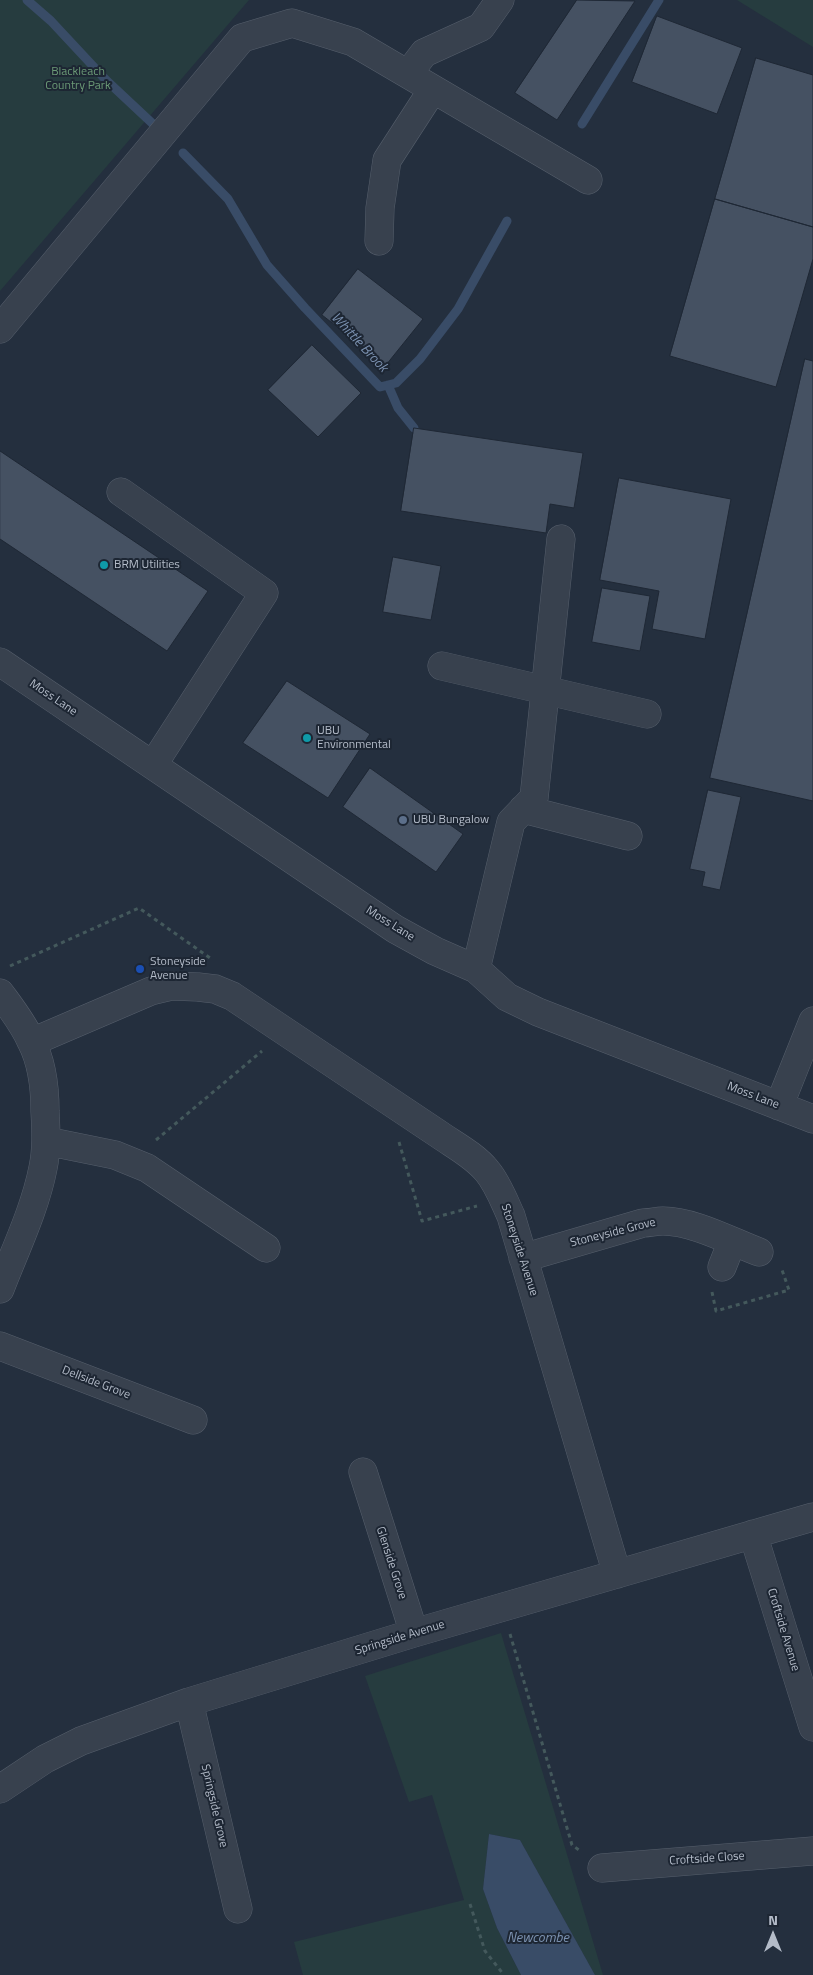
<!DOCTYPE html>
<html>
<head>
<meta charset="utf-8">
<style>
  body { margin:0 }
  #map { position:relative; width:813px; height:1975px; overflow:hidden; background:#242f3e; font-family:"Titillium Web",sans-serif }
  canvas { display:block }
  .north { position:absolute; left:748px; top:1910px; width:50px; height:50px; -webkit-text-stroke:4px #1d2633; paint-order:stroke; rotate:0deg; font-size:14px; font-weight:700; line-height:20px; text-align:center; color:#b4bcc9 }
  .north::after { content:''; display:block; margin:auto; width:18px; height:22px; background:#b4bcc9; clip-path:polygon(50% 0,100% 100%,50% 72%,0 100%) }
</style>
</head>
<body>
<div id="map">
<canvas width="813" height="1975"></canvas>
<div class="north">N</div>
</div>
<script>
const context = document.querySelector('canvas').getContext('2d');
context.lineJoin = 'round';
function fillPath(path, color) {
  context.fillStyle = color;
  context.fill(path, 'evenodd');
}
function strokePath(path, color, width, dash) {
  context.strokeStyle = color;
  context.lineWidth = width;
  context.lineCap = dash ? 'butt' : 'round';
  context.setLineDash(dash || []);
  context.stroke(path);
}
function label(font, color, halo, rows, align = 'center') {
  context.font = font + ' "Titillium Web",sans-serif';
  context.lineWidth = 4;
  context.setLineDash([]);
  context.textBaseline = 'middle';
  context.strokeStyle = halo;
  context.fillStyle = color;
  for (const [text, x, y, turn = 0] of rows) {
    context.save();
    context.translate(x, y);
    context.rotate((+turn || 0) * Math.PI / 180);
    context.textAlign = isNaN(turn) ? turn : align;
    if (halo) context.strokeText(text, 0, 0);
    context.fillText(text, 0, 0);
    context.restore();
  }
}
const green = new Path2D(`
  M0,0H249L0,291Z
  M737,0H813V47Z
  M501,1633L603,1975H595L520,1840L489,1834L483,1889L497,1928L521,1975H303L294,1942L464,1900L432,1795L409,1802L365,1676Z`);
const water = new Path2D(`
  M489,1834L520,1840L595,1975H521L497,1928L483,1889Z`);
const stream = new Path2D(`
  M27,0L51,21L106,80L153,124
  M582,124L659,0
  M183,153L228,199L267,265L305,308L380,387L396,383L420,359L458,309L507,221
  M388,385L398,408L414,428`);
const building = new Path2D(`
  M577,0L635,1L557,120L515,93Z
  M657,16L742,48L717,114L632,82Z
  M756,58L813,75V227L715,199Z
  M715,199L813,227V259L776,387L670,356Z
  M358,269L423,319L386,365L322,315Z
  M312,345L361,393L318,437L268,390Z
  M805,359L813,361V801L710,778Z
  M414,428L583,453L574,508L550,504L546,533L401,511Z
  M0,451L208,591L167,651L0,539Z
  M619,478L731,499L705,639L652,629L659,591L600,580Z
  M393,557L441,566L431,620L383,612Z
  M602,588L650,596L640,651L592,642Z
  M287,681L370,734L328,798L243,743Z
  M370,768L463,834L436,872L343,807Z
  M708,790L741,797L720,890L702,886L705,872L690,869Z`);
const path = new Path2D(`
  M10,966L139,908L210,958
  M156,1140L262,1051
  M399,1142L422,1221L477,1206
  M712,1292L716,1311L789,1290L782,1270
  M510,1634L572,1845L579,1850
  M470,1904L485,1951L504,1975`);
const minor = new Path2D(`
  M408,74L424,53L481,27L500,0
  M379,241L380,208L387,160L433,89
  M0,329L242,38L292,23L353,42L588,180
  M121,492L264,593L153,765
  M0,662L395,929L435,951L476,969L507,997L538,1012L813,1119
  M442,666L647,714
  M523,809L628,836
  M476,969L511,822L534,798L561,539
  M0,993C11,1008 23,1023 31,1041C42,1062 45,1087 45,1111C46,1130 47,1149 43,1168C35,1209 15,1250 0,1289
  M32,1042L151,991L172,986L198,987L215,989L232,996L440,1135C456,1146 475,1156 487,1171C498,1184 504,1201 511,1216L617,1574
  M779,1106L813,1021
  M46,1141L115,1155L147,1168L266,1248
  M523,1258L643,1223C650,1223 656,1221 663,1221C693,1221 730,1241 759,1252
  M722,1267L732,1242
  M0,1346L193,1420
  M363,1472L414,1633
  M753,1534L813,1727
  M189,1702L238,1909
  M0,1789L45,1759L81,1741L189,1702L414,1633L813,1517
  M602,1868L813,1851`);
const markers = [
  [104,565,5,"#0f9aa8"],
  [307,738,5,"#0f9aa8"],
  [403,820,5,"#5c6f8a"],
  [140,969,5,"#1a4fb4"]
];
const parkNames = [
  ["Blackleach",78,72],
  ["Country Park",78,86]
];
const poiNames = [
  ["BRM Utilities",114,565],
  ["UBU",317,731],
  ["Environmental",317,745],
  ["UBU Bungalow",413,820],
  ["Stoneyside",150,962],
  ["Avenue",150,976]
];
const streetNames = [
  ["Moss Lane",53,698,34],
  ["Moss Lane",390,924,32],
  ["Moss Lane",753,1096,21],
  ["Stoneyside Grove",613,1233,-14],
  ["Stoneyside Avenue",519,1250,72],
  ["Dellside Grove",96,1383,21],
  ["Glenside Grove",391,1563,72],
  ["Croftside Avenue",783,1630,73],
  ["Springside Avenue",400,1638,-17],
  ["Springside Grove",214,1806,77],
  ["Croftside Close",707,1859,-4]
];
const waterNames = [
  ["Whittle Brook",359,343,47],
  ["Newcombe",538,1939]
];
fillPath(green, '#263c3f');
fillPath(water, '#394c67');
strokePath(stream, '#394c67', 9);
fillPath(building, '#455162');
strokePath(building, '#1f2835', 1);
strokePath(minor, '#565f6c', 29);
strokePath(path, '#44595c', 3, [4, 4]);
strokePath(minor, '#38414e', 28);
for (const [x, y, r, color] of markers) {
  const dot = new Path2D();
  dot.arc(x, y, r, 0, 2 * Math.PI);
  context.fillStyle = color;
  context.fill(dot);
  strokePath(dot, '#1d2633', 2);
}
label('12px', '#6b9a76', '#1d2633', parkNames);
label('12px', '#b4bcc9', '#1d2633', poiNames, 'left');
label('12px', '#b4bcc9', '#1d2633', streetNames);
label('italic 14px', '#7c92b1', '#1d2633', waterNames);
</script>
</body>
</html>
